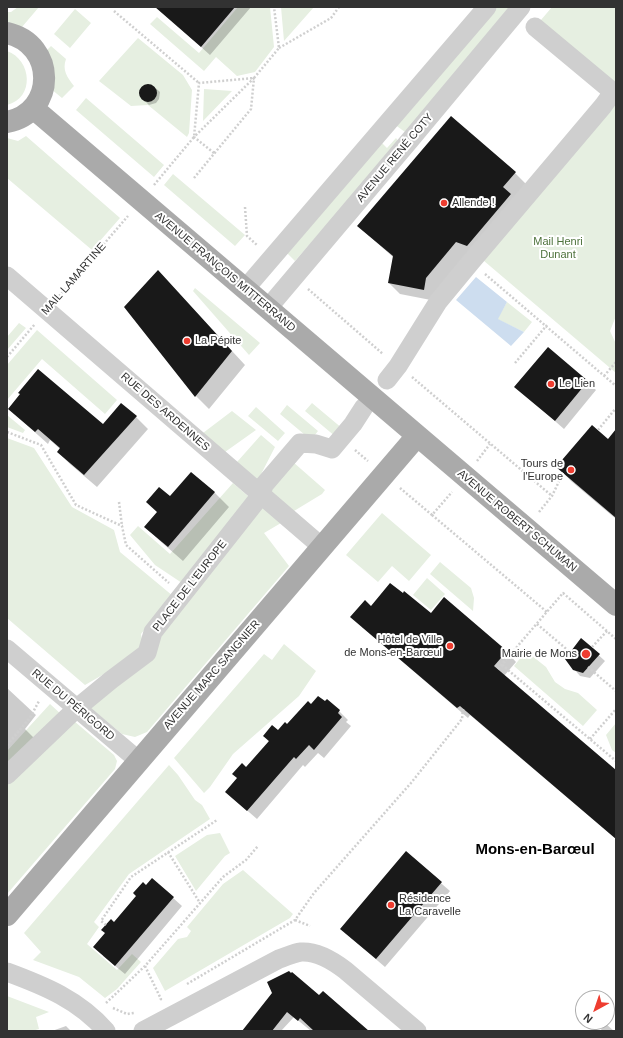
<!DOCTYPE html>
<html>
<head>
<meta charset="utf-8">
<style>
  body { margin:0 }
  #map { position:relative; width:623px; height:1038px; overflow:hidden; background:#fff; font-family:Arial,sans-serif }
  canvas { display:block }
  .frame { position:absolute; inset:0; border:8px solid #323232; pointer-events:none }
  .north { position:absolute; left:575px; top:990px; width:40px; height:40px; box-sizing:border-box; background:#fff; border:1px solid #adadad; border-radius:50%; rotate:220deg; font-size:11px; font-weight:700; line-height:16px; text-align:center; color:#323232 }
  .north::after { content:''; display:block; margin:auto; width:14px; height:18px; background:#ee3d30; clip-path:polygon(50% 0,100% 100%,50% 72%,0 100%) }
</style>
</head>
<body>
<div id="map">
<canvas width="623" height="1038"></canvas>
<div class="frame"></div>
<div class="north">N</div>
</div>
<script>
const context = document.querySelector('canvas').getContext('2d');
context.lineJoin = 'round';
function fillPath(path, color) {
  context.fillStyle = color;
  context.fill(path, 'evenodd');
}
function strokePath(path, color, width, dash) {
  context.strokeStyle = color;
  context.lineWidth = width;
  context.lineCap = dash ? 'butt' : 'round';
  context.setLineDash(dash || []);
  context.stroke(path);
}
function label(font, color, halo, rows, align = 'center') {
  context.font = font + ' Arial,sans-serif';
  context.lineWidth = 4;
  context.setLineDash([]);
  context.textBaseline = 'middle';
  context.strokeStyle = halo;
  context.fillStyle = color;
  for (const [text, x, y, turn = 0] of rows) {
    context.save();
    context.translate(x, y);
    context.rotate((+turn || 0) * Math.PI / 180);
    context.textAlign = isNaN(turn) ? turn : align;
    if (halo) context.strokeText(text, 0, 0);
    context.fillText(text, 0, 0);
    context.restore();
  }
}
const green = new Path2D(`
  M18,7H39L22,27L7,24V12H11Z
  M238,7H270L274,47L255,72L237,76L216,57L204,71L150,24L157,17L199,53Z
  M281,7H314L284,41Z
  M496,7H515L405,132L394,124Z
  M552,7L616,8V316L610,331L616,344V373L477,255L613,92L535,27Z
  M75,9L91,23L70,48L54,34Z
  M138,38L183,75L192,90L189,133L187,137L148,105L131,106L99,81Z
  M51,46L66,59C62,70 67,77 74,86L62,98L51,89L45,52Z
  M7,51C32,60 35,98 7,105Z
  M204,89L232,91L203,121Z
  M86,98L164,165L154,177L76,110Z
  M26,136L120,218L92,250L7,178V138L18,141Z
  M396,138L399,142L295,261L285,251L380,141L387,148Z
  M173,174L245,235L235,246L164,185Z
  M195,288L260,343L249,355L193,291Z
  M507,302L532,322L524,332L497,319Z
  M19,323L26,328L7,350V337Z
  M37,330L117,400L105,414L42,359L7,400V365Z
  M312,403L343,429L336,437L305,411Z
  M287,405L318,431L311,440L280,414Z
  M256,407L285,433L278,441L248,416Z
  M232,411L256,430L225,452L203,433Z
  M7,415L25,430L23,433L7,427Z
  M261,435L275,447L258,480L237,462Z
  M7,438L34,448L72,507L114,530L120,552L173,596L141,634L144,651L85,685L7,618Z
  M293,462L325,490L322,494L294,511L269,490Z
  M233,483L249,497L182,583L155,565L130,535L138,526L170,554Z
  M260,505L281,523L264,533L289,566L147,732L135,737L122,734L88,706L156,641Z
  M382,513L431,555L409,581L392,566L378,582L346,555Z
  M440,562L471,588L474,598L473,611L430,574Z
  M427,578L445,594L431,610L413,595Z
  M284,644L316,671L299,696L233,754L210,787L204,793L174,758L264,654L272,660Z
  M526,651L546,667L555,682L565,689L578,693L597,710L583,726L514,666Z
  M50,704L62,715L7,767V751Z
  M74,721L114,755L117,761L115,769L7,894V783Z
  M616,723V753L612,750L606,735Z
  M169,765L178,775L195,800L202,805L210,819L129,874L94,922L99,927L87,944L117,970L132,954L141,962L117,989L105,998L79,977L33,960L41,952L24,933Z
  M220,833L230,853L225,856L196,891L175,856L207,835Z
  M243,870L293,914L290,918L165,991L153,968L178,939L187,937L191,931L187,927L223,884Z
  M7,996L49,1012L36,1017L39,1029L32,1031H7Z`);
const water = new Path2D(`
  M476,277L507,302L498,319L524,332L511,346L456,300Z`);
const shadow = new Path2D(`
  M165,7H251L210,55L161,11Z
  M151,84L160,92L159,99L156,103L149,105L140,96V89L144,85Z
  M451,118L515,173L526,184L436,301L400,294L389,283L393,257L358,226Z
  M158,271L245,365L209,409L196,396Z
  M587,381L596,390L564,429L516,387Z
  M9,409L103,426L136,417L148,429L97,487L70,464L58,452L60,449L50,440L48,444Z
  M616,431V519L571,481L558,467L608,440Z
  M191,473L215,493L229,507L183,561L160,541L146,527Z
  M371,607L431,614L506,651L516,662L504,676L616,771V839L470,715L468,718L362,627Z
  M581,639L605,661L590,678L580,676L574,669Z
  M7,688L36,715L25,729L35,739L7,772Z
  M311,705L339,711L348,720L346,722L351,726L324,758L318,753L305,767L303,765L257,819L235,800L247,768L269,742L264,736L278,731L287,726Z
  M406,853L450,891L385,967L350,937Z
  M152,879L182,906L125,974L103,956L114,923Z
  M319,996L368,1031H311L294,1017L281,1031H243Z
  M606,1024L614,1031H600Z
  M66,1026L71,1031H52Z`);
const building = new Path2D(`
  M155,7H235L201,47Z
  M139 93a9 9 0 1 1 18 0a9 9 0 1 1-18 0Z
  M451,116L516,172L503,187L511,194L467,246L456,242L426,278L424,290L388,283L393,256L357,226Z
  M158,270L232,351L195,397L124,307Z
  M548,347L588,381L555,421L514,387Z
  M38,369L103,424L121,403L137,416L84,475L57,452L60,448L38,429L35,432L8,409L20,394L18,393Z
  M592,425L608,439L616,429V518L556,467Z
  M191,472L215,492L168,547L144,527L157,512L146,502L159,487L170,496Z
  M390,583L403,593L404,591L431,613L444,597L507,651L494,666L616,770V839L460,706L457,708L350,617L365,600L371,606Z
  M581,638L600,654L583,673L573,670L565,659Z
  M318,696L325,701L327,699L340,710L338,713L342,717L314,750L309,745L296,759L294,757L247,811L225,792L237,778L232,774L242,763L246,767L269,741L263,736L272,725L278,730L285,722L287,724L308,701L311,704Z
  M406,851L442,882L376,959L340,929Z
  M152,878L174,897L115,966L93,947L105,933L101,930L111,919L114,922L136,896L133,893L143,882L146,885Z
  M289,971L291,973L292,972L319,995L323,991L369,1031H314L300,1018L298,1021L287,1012L272,1031H242L272,993L267,982Z`);
const path = new Path2D(`
  M114,11L199,83
  M279,48L331,18L339,7
  M214,153L194,137L254,78
  M194,178L251,109L254,78
  M154,185L194,137L199,83L254,78L279,48L274,7
  M245,207L247,236L257,245
  M485,274L616,386
  M308,289L383,354
  M59,296L128,216
  M7,357L35,324
  M515,363L547,325
  M604,376L616,362
  M412,377L552,496
  M598,430L616,408
  M7,432L41,445L76,505L122,526L126,545L169,583
  M355,450L368,461
  M477,461L490,444
  M400,488L432,515L452,492
  M119,502L122,526
  M539,512L552,496L563,473
  M432,515L547,612
  M537,624L571,653
  M592,647L607,631
  M502,665L616,761
  M588,667L616,691
  M498,669L563,593L616,639
  M590,739L616,709
  M7,745L30,718L39,701
  M168,852L200,903
  M295,920L310,926
  M106,925L101,921L131,877L217,820
  M145,966L161,999L160,1000
  M187,984L295,920L314,893L411,783L462,719L463,709
  M106,1003L145,966L223,877L246,860L258,846
  M113,1008L127,1014L134,1013`);
const minor = new Path2D(`
  M535,27L613,92
  M7,276L322,547
  M245,289L487,7
  M268,308L410,140L521,7
  M387,380L398,366L438,302L471,262L603,106L613,92
  M7,649L139,761
  M7,775L77,708L111,680L147,653L153,632L261,495L264,485L300,443L316,444L332,449L353,424L364,407
  M7,972C45,986 79,1000 106,1031
  M143,1031L279,959C286,957 293,953 301,952C317,951 332,960 345,970L417,1031`);
const major = new Path2D(`
  M7,33C56,44 57,112 7,122
  M33,108L616,605
  M7,915L417,436`);
const markers = [
  [444,203,4,"#ee3d30"],
  [187,341,4,"#ee3d30"],
  [551,384,4,"#ee3d30"],
  [571,470,4,"#ee3d30"],
  [450,646,4,"#ee3d30"],
  [586,654,5,"#ee3d30"],
  [391,905,4,"#ee3d30"]
];
const streetNames = [
  ["AVENUE RENÉ COTY",395,158,-50],
  ["AVENUE FRANÇOIS MITTERRAND",225,272,40],
  ["MAIL LAMARTINE",74,279,-49],
  ["RUE DES ARDENNES",165,412,41],
  ["AVENUE ROBERT SCHUMAN",517,521,40],
  ["PLACE DE L'EUROPE",190,586,-52],
  ["AVENUE MARC SANGNIER",212,675,-49],
  ["RUE DU PÉRIGORD",73,705,40]
];
const poiNames = [
  ["Allende !",452,203],
  ["La Pépite",195,341],
  ["Le Lien",559,384],
  ["Tours de",563,464,"right"],
  ["l'Europe",563,477,"right"],
  ["Hôtel de Ville",442,640,"right"],
  ["de Mons-en-Barœul",442,653,"right"],
  ["Mairie de Mons",577,654,"right"],
  ["Résidence",399,899],
  ["La Caravelle",399,912]
];
const parkNames = [
  ["Mail Henri",558,242],
  ["Dunant",558,255]
];
const districtNames = [
  ["Mons-en-Barœul",535,850]
];
fillPath(green, '#e6efe1');
fillPath(water, '#cdddef');
fillPath(shadow, '#0003');
fillPath(building, '#191919');
strokePath(path, '#cfcfcf', 2.5, [2, 2]);
strokePath(minor, '#cfcfcf', 19);
strokePath(major, '#aaa', 22);
for (const [x, y, r, color] of markers) {
  const dot = new Path2D();
  dot.arc(x, y, r, 0, 2 * Math.PI);
  context.fillStyle = color;
  context.fill(dot);
  strokePath(dot, '#fff', 1.5);
}
label('11px', '#323232', '#fff', streetNames);
label('11px', '#323232', '#fff', poiNames, 'left');
label('11px', '#4e723c', '#fff', parkNames);
label('bold 15px', '#000', '#fff', districtNames);
</script>
</body>
</html>
